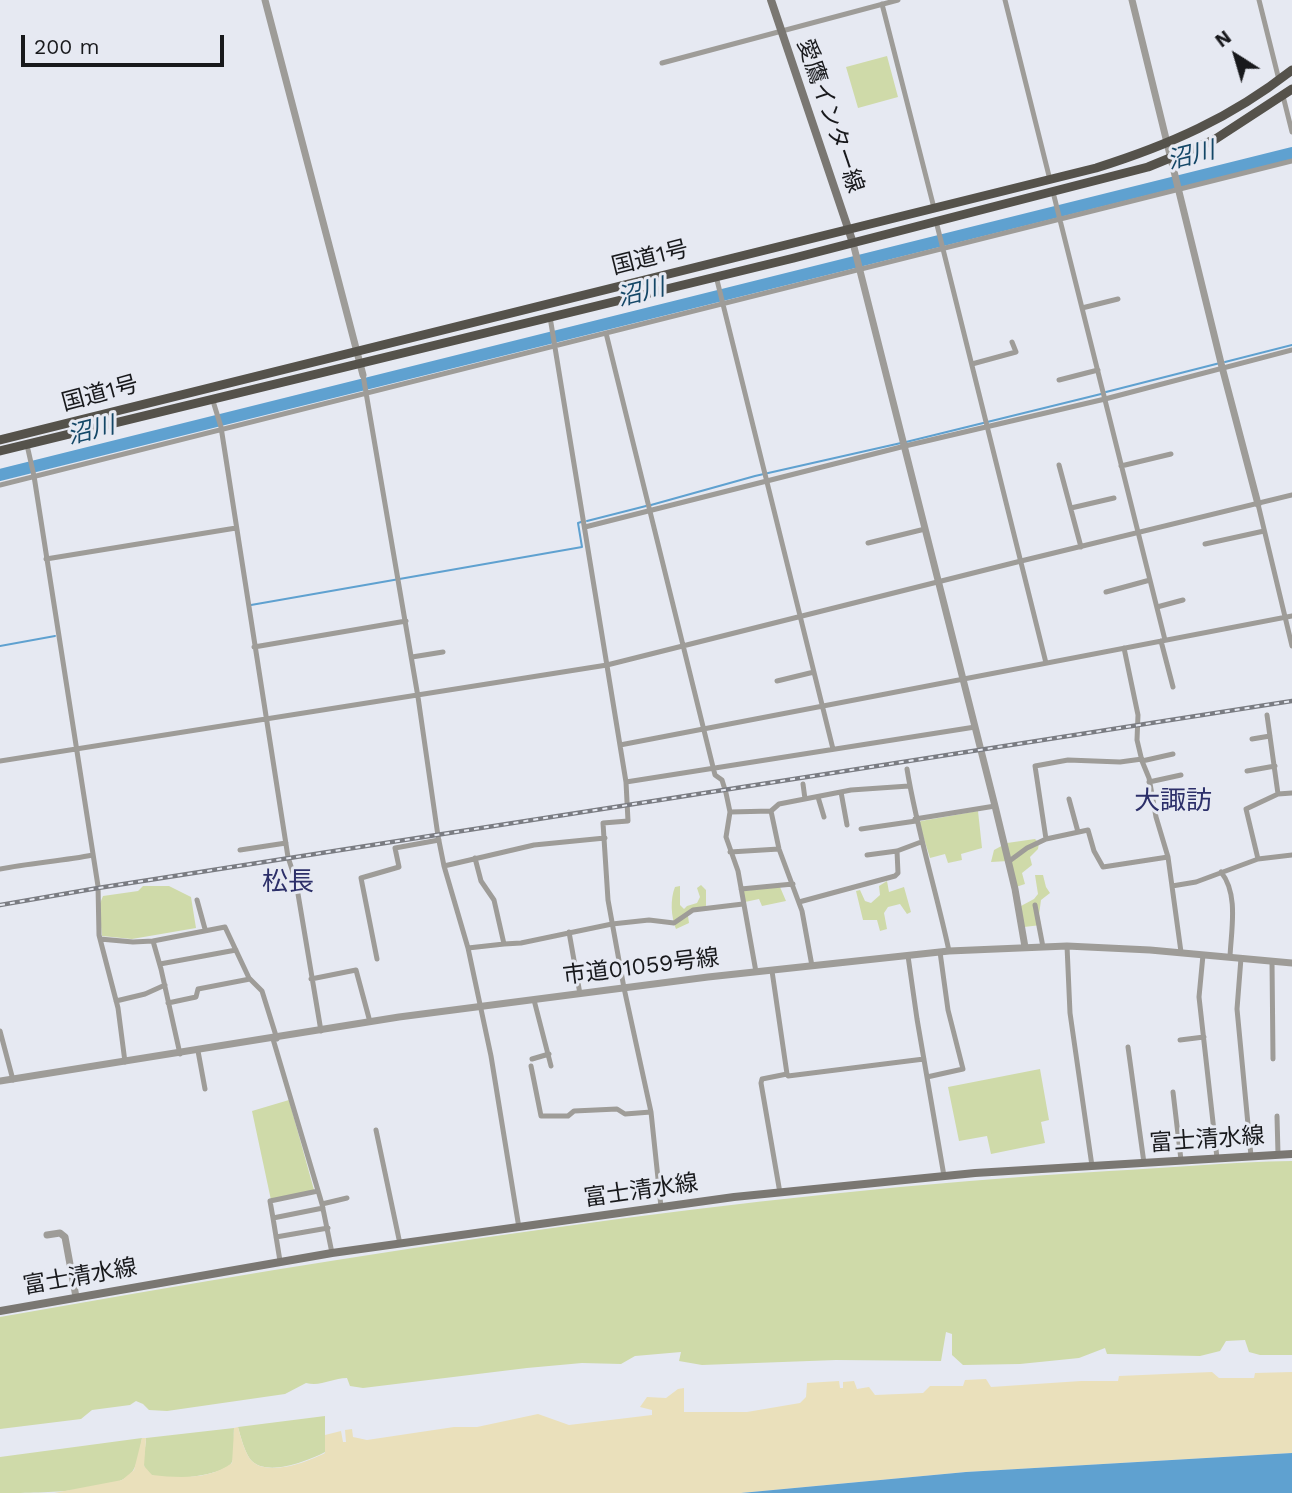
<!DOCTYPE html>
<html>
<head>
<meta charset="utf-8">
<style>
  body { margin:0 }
  #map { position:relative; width:1292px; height:1493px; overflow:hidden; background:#e6e9f2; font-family:"Work Sans",sans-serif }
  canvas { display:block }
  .north { position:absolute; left:1201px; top:21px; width:70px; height:70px; -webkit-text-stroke:5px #e6e9f2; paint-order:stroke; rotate:323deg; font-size:19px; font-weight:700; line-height:28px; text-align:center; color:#18191c }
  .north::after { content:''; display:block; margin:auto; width:24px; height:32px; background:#18191c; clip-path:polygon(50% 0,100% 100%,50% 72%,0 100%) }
  .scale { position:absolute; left:21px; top:35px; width:203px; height:32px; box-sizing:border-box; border:4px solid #18191c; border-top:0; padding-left:9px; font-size:21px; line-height:24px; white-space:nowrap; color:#18191c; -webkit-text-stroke:5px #e6e9f2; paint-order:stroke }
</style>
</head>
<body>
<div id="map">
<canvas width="1292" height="1493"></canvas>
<div class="north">N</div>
<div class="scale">200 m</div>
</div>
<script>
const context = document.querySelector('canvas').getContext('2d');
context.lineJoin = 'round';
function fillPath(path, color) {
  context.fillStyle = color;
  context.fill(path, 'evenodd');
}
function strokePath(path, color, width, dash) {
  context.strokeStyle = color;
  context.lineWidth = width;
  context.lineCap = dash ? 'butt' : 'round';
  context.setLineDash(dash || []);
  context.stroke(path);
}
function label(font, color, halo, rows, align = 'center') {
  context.font = font + ' "Work Sans","Noto Sans JP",sans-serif';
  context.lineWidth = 6;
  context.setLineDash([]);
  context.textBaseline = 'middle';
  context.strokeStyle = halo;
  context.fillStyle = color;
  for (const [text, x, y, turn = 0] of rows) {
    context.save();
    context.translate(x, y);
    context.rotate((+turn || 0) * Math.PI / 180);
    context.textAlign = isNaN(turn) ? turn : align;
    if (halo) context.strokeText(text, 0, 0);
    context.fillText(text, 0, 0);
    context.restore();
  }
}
const green = new Path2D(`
  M887,56L898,97L858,108L846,67Z
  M978,811L982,848L961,854L962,860L948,863L945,854L930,858L919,823L921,821Z
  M1035,839L1039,843L1038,849L1030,857L1032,865L1022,873L1025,884L1016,887L1008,861L991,862L994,850L1007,843Z
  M1035,875H1043L1046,887L1050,893L1041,900L1039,915L1041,925L1024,927L1021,906L1034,899L1038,894Z
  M887,881L889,892L904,887L911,912L907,914L900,904L888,907L884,913L887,929L880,931L877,920H863L856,891L860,890L865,901L871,903L880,895L879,886Z
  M701,885L706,890V906L693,911L688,916L689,923L676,929C671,917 670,899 675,887L680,886V905L684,909L687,906L697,903L700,897L697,888Z
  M143,886H169L191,897L196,928L132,939L102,936L99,906L103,896L138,891Z
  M780,887L786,901L762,906L759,899L745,902L742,891Z
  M1040,1069L1049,1120L1041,1122L1045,1143L991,1154L987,1136L959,1141L948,1087Z
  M289,1100L314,1190L271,1200L252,1111Z
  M1292,1161V1355H1260L1249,1352L1245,1340L1226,1341L1220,1351L1200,1356L1107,1354L1105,1348L1079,1358L1020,1364L963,1365L952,1355V1334L946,1332L941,1361L836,1360L702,1365L679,1361L681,1352L635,1356L621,1364L582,1363L527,1368L363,1388L350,1386L347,1378C332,1378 321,1387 306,1383L285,1394L167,1411L149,1410L143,1404L136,1401L130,1405L92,1410L81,1419L0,1429V1317C367,1252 737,1193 1109,1171C1170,1168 1231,1162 1292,1161Z
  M325,1416V1452C308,1461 265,1478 250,1459C244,1450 241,1438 238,1427Z
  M234,1428C233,1438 237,1458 230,1465C218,1476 156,1485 146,1471C141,1463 146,1447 146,1438Z
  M142,1438C140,1449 138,1466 130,1475C110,1493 28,1493 0,1493V1457Z`);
const sand = new Path2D(`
  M1212,1372L1219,1378H1254L1255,1373L1292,1372V1453L966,1472L741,1493H54L122,1480L134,1470L142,1438H146L144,1466L152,1475C179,1478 209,1480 232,1463L234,1431V1428L238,1427C241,1438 244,1450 250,1459C265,1478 308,1462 325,1453V1435L341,1431L343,1442H346L345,1430L352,1429L353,1437L367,1440L454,1427H477L538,1414L569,1425L652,1415V1410L640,1407L647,1397L666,1398L678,1389L684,1388V1412H747L800,1403L806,1397L807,1383L839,1381L840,1388H843V1382L854,1381L857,1389L869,1387L875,1395L923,1393L930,1386H963L965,1380L986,1379L991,1387L1081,1381H1118L1119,1376Z`);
const water = new Path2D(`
  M1292,1453V1493H741L966,1472Z`);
const stream = new Path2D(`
  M1225,362L1292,345
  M1106,392L1220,363
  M906,442L1101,394
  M651,505L755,476L901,443
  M587,521L646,506
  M251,605L582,547L578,523L581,522
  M0,646L55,636`);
const river = new Path2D(`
  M0,475L1292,153`);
const minor = new Path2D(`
  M1005,0L1050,180
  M1259,0L1279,80
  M882,4L934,208
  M662,63L898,0
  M1283,96L1292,132
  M1053,192L1165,640
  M936,221L1046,663
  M716,276L833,749
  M1082,308L1118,299
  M550,317L626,782L628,821L603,823L608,900L624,988L651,1112L661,1207
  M606,333L715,775L722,780L726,793L730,812L726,837L738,871L756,972
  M972,364L1016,352L1012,342
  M363,375L418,697L438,836L444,866L468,948L491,1056L519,1228
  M1059,380L1098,370
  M213,401L221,427L288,857L296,882L321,1031
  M27,445L34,476L98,886L99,935L118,1008L125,1062
  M1059,465L1081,547
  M1121,466L1171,454
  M0,485L1292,161
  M1258,504L1292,646
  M1071,508L1114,498
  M585,527L905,446L1105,399L1292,350
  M868,543L925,529
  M1205,544L1264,531
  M46,559L236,528
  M1106,592L1150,580
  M1157,607L1183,600
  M1161,641L1173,687
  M254,647L406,621
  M1124,648L1138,715L1137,740L1142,761L1149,778L1156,817L1168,857L1181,952
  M412,657L443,652
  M777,681L814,672
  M1267,715L1278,794L1292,793
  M1252,739L1270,736
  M620,745L1292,616
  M1142,759L1120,762L1068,760L1035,766L1046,839L1088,830L1094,851L1103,867L1168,857
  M0,761L607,665L1021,561L1292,495
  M1142,761L1173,754
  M907,769C917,831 936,890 949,951
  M1247,771L1275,766
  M626,782L975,727
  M1149,782L1181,775
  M803,784L805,799
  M841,792L847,825
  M1278,794L1246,809L1258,859L1292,855
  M818,797L824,817
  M1069,799L1078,832
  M771,811L779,804L851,790L909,786
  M730,812L771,811L779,849L802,911L812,966
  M915,819L995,806
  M861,829L916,821
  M240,850L286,843
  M730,852L779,849
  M867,855L897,851L921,842
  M1008,862L1027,848L1046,839
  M444,866L534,845L605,838
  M0,869C31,863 62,861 93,855
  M1221,872C1239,894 1231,931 1230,957
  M1172,886L1196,882L1258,859
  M741,889L793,884
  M197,900L205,929
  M799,902L895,876L898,873L897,851
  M1035,905L1043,947
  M569,932L580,994
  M100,939L133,942L153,941L161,969L180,1054
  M153,941L225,927L249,978L262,991L277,1039
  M504,944L521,943L612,924L649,920L674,923L693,910L743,904
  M1067,946L1070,1013L1092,1166
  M468,948L504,944L494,900L481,881L475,858
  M1203,955L1199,997L1217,1158
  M908,956L917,1019L944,1176
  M1241,958L1237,1009L1251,1156
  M377,959L361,878L399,867L395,848L439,840
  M1272,961L1273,1059
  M160,964L236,950
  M772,971L787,1074L762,1079L761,1083L780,1193
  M311,979L356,970L370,1022
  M534,1000L551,1066
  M116,1001L145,994L165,985
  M168,1003L196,997L198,989L250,979
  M0,1031L13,1080
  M273,1039L322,1204L332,1253
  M1180,1040L1204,1037
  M1128,1047L1144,1163
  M198,1051L205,1089
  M532,1059L549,1054
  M531,1066L541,1116H568L574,1111L617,1109L625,1114L651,1112
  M787,1074L788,1076L924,1059
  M927,1077L963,1069L948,1010L940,952
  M1173,1092L1181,1160
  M1277,1116L1278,1154
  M376,1130L400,1244
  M322,1204L347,1198
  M273,1218L270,1201L318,1191
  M276,1237L328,1228
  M280,1261L273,1218L323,1208`);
const tertiary = new Path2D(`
  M265,0L363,375
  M1132,0L1222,367L1258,504
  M853,243L995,806L1015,889L1025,947
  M0,1081L399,1017L708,977L949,951L1067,946L1150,950L1292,963
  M47,1235L60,1233L65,1237L76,1297`);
const secondary = new Path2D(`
  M771,0L853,243
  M0,1311L332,1253L734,1197L975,1173L1292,1154`);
const trunk = new Path2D(`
  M0,440L1096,168C1169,145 1231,118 1292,70
  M0,451L794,258L1148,167L1214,140L1292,89`);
const rail = new Path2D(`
  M0,905L98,888L1292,701`);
const streetNames = [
  ["愛鷹インター線",830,116,71],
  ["国道1号",650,258,-14],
  ["国道1号",100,394,-15],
  ["市道01059号線",641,967,-7],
  ["富士清水線",1207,1140,-4],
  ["富士清水線",641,1191,-8],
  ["富士清水線",80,1277,-10]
];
const waterNames = [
  ["沼川",1191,156,-14],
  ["沼川",641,293,-14],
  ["沼川",91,431,-14]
];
const quarterNames = [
  ["大諏訪",1173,801],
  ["松長",288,882]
];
fillPath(green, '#cfdaa9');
fillPath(sand, '#eae0bb');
fillPath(water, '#5fa1d0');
strokePath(stream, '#5fa1d0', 2);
strokePath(river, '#5fa1d0', 12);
strokePath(minor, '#9e9c98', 5);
strokePath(tertiary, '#9e9c98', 7);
strokePath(secondary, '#7a7772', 8);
strokePath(trunk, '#55524b', 9);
strokePath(rail, '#7a7c82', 4.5);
strokePath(rail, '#e6e9f2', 2, [5]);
label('23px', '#18191c', '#e6e9f2', streetNames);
label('italic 24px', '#144767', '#e6e9f2', waterNames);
label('26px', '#2c2f69', '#e6e9f2', quarterNames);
</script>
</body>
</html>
